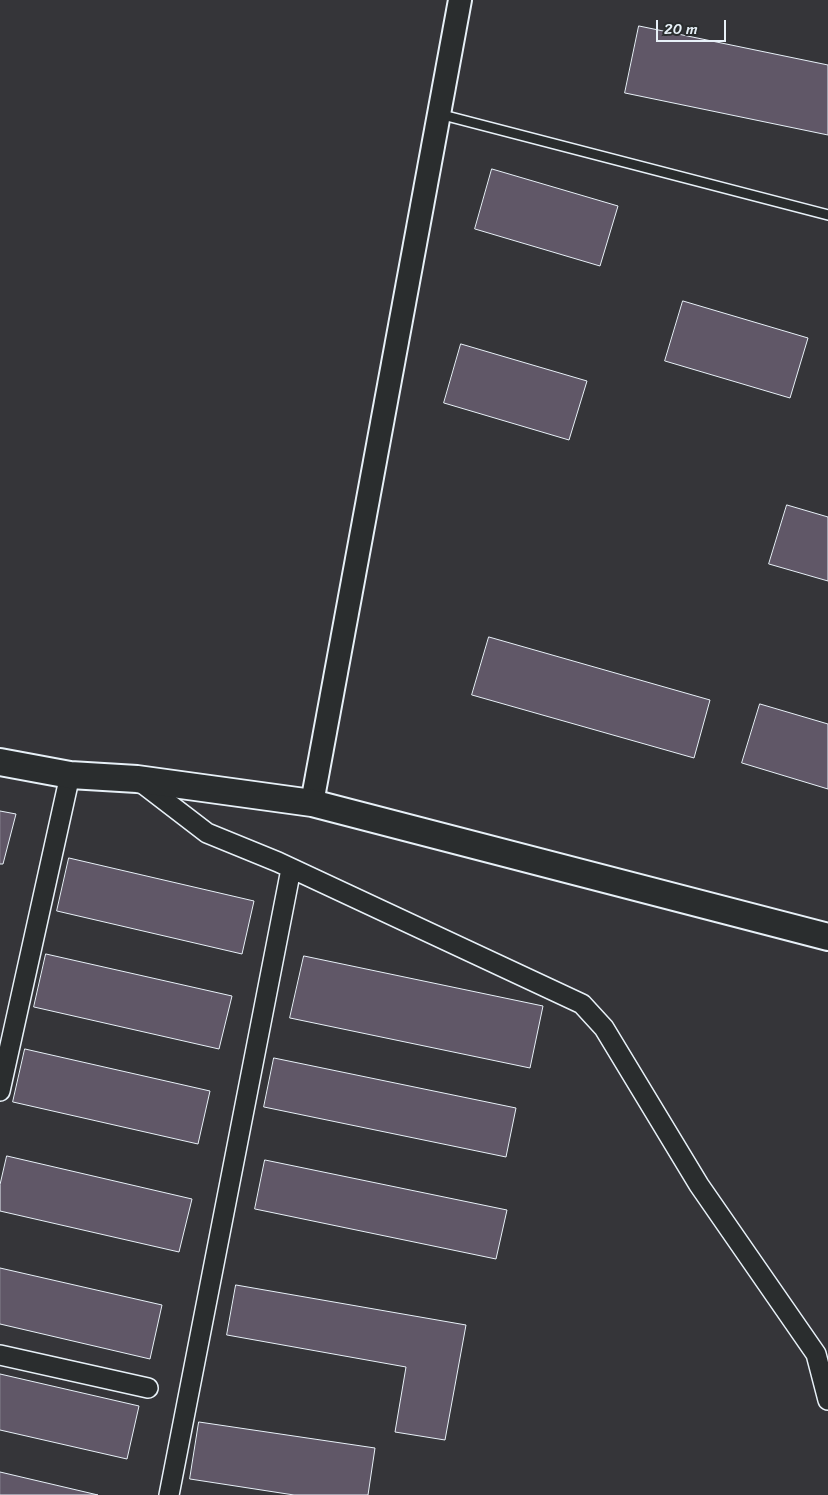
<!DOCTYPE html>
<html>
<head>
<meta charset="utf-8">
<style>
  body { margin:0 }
  #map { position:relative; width:828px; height:1495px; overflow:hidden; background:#353539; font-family:Sriracha,sans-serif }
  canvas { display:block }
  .scale { position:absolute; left:656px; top:20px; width:70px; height:22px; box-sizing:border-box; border:2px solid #e8f1f8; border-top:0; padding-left:6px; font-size:15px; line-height:18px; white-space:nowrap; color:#e8f1f8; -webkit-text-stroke:4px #2a2d2e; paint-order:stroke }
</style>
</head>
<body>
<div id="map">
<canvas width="828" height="1495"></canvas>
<div class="scale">20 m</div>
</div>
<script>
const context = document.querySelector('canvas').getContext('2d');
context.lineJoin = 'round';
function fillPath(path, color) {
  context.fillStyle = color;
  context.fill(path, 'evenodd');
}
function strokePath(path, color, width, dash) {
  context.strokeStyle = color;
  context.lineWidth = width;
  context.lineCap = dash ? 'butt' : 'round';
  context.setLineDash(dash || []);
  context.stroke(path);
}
const building = new Path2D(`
  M639,26L828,65V135L625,93Z
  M492,169L618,206L600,266L475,229Z
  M683,301L808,338L790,398L665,361Z
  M461,344L587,381L569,440L444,403Z
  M787,505L828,517V581L769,564Z
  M489,637L710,700L694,758L472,695Z
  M760,704L828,724V789L742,763Z
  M0,811L16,814L3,864H0Z
  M69,858L254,901L242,954L57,911Z
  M46,954L232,996L219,1049L34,1007Z
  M304,956L543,1006L530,1068L290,1018Z
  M25,1049L210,1091L198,1144L13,1102Z
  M274,1058L516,1108L506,1157L264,1107Z
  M7,1156L192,1199L179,1252L0,1211V1185Z
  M265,1160L507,1210L496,1259L255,1209Z
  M0,1268L162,1305L150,1359L0,1324Z
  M236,1285L466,1325L445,1440L395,1432L406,1367L227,1335Z
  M0,1374L139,1406L127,1459L0,1430Z
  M199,1422L375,1448L368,1495H294L190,1479Z
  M0,1472L98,1495H0Z`);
const service = new Path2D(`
  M439,114L828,215`);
const minor = new Path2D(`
  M138,780L207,833L278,862L582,1004L604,1028L699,1185L816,1354L828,1400
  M0,1091L70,775
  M0,1355L148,1388
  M169,1495L291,869`);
const tertiary = new Path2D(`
  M312,803L460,0`);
const secondary = new Path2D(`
  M0,762L70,775L137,779L312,803L828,937`);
fillPath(building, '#605767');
strokePath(building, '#e8f1f8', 1);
strokePath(service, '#e8f1f8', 12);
strokePath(minor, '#e8f1f8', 22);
strokePath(tertiary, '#e8f1f8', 26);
strokePath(secondary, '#e8f1f8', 30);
strokePath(service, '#2a2d2e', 9);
strokePath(minor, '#2a2d2e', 19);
strokePath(tertiary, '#2a2d2e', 22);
strokePath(secondary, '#2a2d2e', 26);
</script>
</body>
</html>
